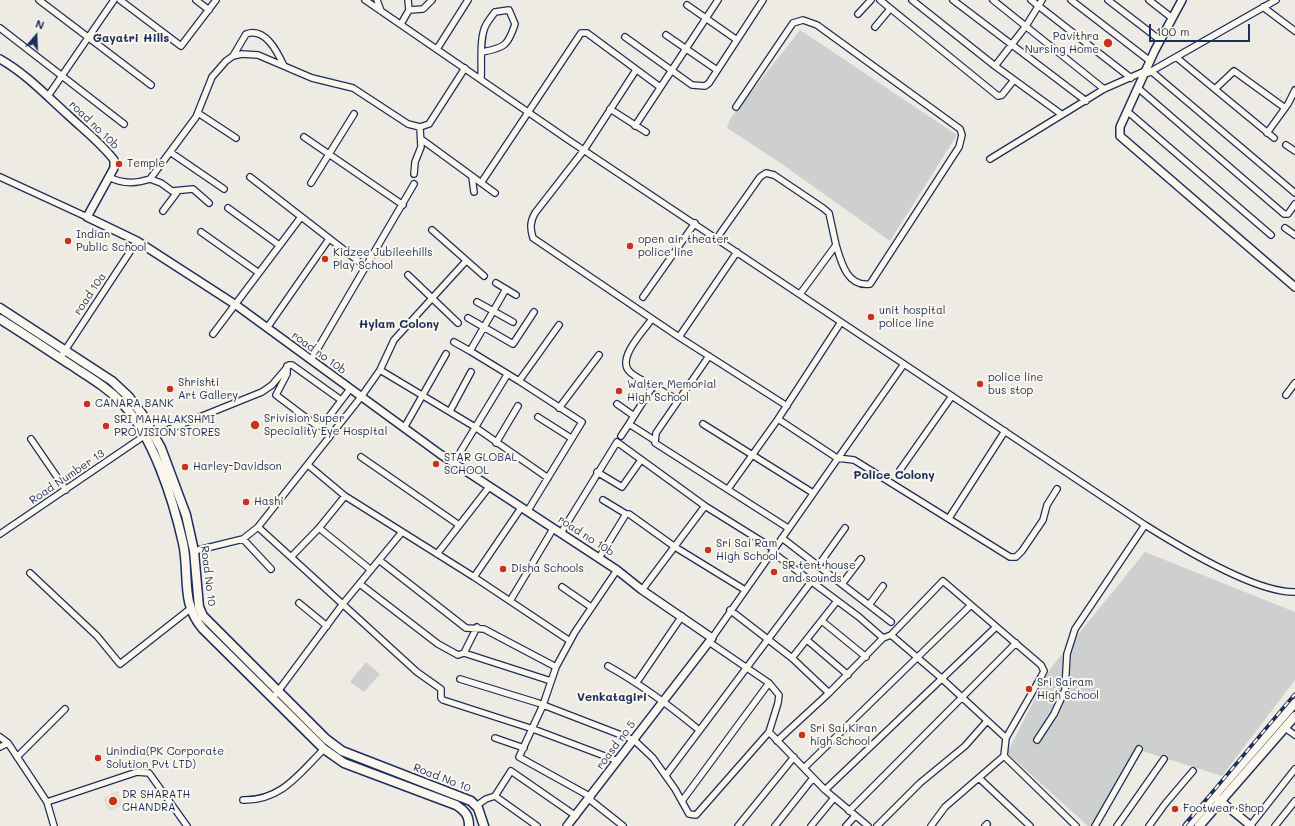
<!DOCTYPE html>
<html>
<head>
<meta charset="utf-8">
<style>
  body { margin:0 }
  #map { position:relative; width:1295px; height:826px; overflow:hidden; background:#eeebe4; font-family:Mali,sans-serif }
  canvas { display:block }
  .north { position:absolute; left:16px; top:16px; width:40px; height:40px; -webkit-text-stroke:3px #fbf7ec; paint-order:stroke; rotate:19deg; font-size:11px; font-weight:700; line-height:16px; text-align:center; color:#1b2f5e }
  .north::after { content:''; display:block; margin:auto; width:14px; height:18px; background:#1b2f5e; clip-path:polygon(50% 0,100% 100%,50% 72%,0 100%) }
  .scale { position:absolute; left:1149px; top:24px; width:101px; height:18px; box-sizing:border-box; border:2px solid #1b2f5e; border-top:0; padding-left:5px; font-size:12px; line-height:14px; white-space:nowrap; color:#1b2f5e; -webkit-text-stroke:3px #fbf7ec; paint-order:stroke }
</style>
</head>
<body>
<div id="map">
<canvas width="1295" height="826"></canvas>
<div class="north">N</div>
<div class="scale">100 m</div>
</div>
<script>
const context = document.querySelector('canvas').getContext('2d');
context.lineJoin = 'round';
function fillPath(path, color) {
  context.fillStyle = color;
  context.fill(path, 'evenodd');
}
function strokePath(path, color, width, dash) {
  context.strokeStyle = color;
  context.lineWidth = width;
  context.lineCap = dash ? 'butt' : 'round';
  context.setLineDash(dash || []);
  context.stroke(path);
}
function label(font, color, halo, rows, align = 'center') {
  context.font = font + ' Mali,sans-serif';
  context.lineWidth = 4;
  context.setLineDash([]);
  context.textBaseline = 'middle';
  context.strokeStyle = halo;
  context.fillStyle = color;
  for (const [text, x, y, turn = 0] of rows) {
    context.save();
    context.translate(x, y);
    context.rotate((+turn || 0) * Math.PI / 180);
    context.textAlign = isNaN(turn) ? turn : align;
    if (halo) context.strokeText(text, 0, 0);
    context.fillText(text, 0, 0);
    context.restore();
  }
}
const built = new Path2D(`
  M117,791L123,805L109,811L103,798Z`);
const green = new Path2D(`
  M800,30L957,135L890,241L779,162L727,128L730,119Z
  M1145,552L1295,612V680L1222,776L1139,750L1091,826H1088L1007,753L1050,669Z
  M366,662L380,674L364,692L350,682Z`);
const minor = new Path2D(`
  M39,0L151,85
  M120,0L181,46L216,0
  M196,0L209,10
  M365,0L570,141L1145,525C1180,547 1255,593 1295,592
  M377,0L381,11
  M880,0L998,96L1002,95L1014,80
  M912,0L995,66L1061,114
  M953,0L1086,101
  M993,0L1104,89
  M1031,0L1131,78
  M1071,0L1150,61
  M1108,0L1160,40
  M1149,0L1172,18
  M687,5L737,40
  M1263,7L1295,31
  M409,10L423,9L432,0
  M858,14L871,0
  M401,24L409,10L408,0
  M875,27L890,9
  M0,28L124,124
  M666,35L717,70
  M625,37L692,85L705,86L709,83L763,0
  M437,49L468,0
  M233,56L242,54L258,55L312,78L353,88L408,124L420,127
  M1176,57L1274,138
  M995,66L1026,26L1042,0
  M636,70L584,150L535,213C530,222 530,228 533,238L679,337L737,252
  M1151,71L1295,193
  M1148,73L1276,0
  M481,78C482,64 479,37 486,25C488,21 492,16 495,12L509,10L515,24C508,46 504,48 482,52
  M1138,88L1284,214H1288L1295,204
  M1215,89L1234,71L1285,108
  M48,96L114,0
  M736,107L793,23L803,20L817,25L960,129L962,135L959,147L870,284C847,287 841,262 836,245
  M610,109L646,132
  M1127,111L1271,235
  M198,113L236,138
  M635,126L718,0
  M1267,133L1288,104L1295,90
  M304,137L403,205
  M421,139L495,193
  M1286,145L1295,151
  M170,152L224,189
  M990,159L1104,89L1145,71
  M414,174L415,162L421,147L420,127L429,124L465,68
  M0,177L87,217
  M109,177C122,184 135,184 150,179L196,117L212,77L226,61L233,56L246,34C265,27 277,51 284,66
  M250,177L366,267
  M472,177L474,192
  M150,179L161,183L172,191L193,189L209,203
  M311,183L354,114
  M481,183L581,33H587L660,87
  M228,208L279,245
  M163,211L178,191
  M1285,228L1295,235
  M432,230L484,276
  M201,232L259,273
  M717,238L760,177L766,173L774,175L823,208L829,213L836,245L800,294
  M408,275L458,323
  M496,283L516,295
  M506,289L470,351L519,381L582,422L527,512
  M643,297L695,223
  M477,302L513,322
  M468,318L513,344L534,312
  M652,319C644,330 617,358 629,371C634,377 645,381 653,386L629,424L654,440
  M267,328L329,239
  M213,334L301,217
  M679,337L787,406
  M454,342L470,351
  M709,356L656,433L655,443L788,528
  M60,358L137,241
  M311,360L414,184
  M287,366V374L276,395L317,426H322L350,389
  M380,370L475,427L548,478
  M519,381L559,325
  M653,386L678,400
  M1286,395L1295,383
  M617,404L634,416
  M559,408L599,355
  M450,411L471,372
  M538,417L571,438
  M778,419L837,458L854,460L859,463L1010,557H1016L1022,551L1043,520L1047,505L1057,489
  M703,424L813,493
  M404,428L446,354
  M155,435L262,392L272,385L289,365H292L341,400
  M621,436L629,424
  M31,439L66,490
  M496,443L518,406
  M361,457L459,525
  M453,464L507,375
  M308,465L345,496L474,577L570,641
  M900,470L952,396
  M597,472L622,487L641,460
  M728,489L778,419L841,322
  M603,500L626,514H629L675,547L745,590
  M949,518L1005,431
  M258,527L417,672L441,689V698L443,700L533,729L618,761
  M319,528L371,570
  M561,533L617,442L705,506L774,549
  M0,534L144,436
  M782,538L891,622
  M243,539L271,569
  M194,551L243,539L258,527L361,397L380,370L394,340L466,261
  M772,552L859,617L883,638
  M437,554L489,487
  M291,557L319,528L345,496
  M599,558L626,514
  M379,560L466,628L484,629L556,667
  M818,566L845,528
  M30,573L97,636L120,664L190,609
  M474,577L521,508
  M360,584L438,644L458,655L464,653L551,681
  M842,584L861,559
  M562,587L591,607
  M642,590L705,506
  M510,601L553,529
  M299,603L327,626
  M869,605L883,586
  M730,610L792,658L829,693
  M822,621L866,657
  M891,635L943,581L1041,665L1044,671L1041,677L1006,738
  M712,638L904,364
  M807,640L848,675
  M464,653L477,627
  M792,658L837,601
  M608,666C642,685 669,705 699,730
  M460,679L538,703L634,740L653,758L675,789L689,814L696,815L769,732L778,703L779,695L769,683L709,642
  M637,682L682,616
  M276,694L342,605L402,532
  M1285,728L1295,735
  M769,732L825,790L868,826
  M0,737L8,743L47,802L54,826
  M495,738L524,748
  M1037,740L1054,714L1065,690L1067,654L1075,629L1145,525
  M777,741L829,693L883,638L891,635L939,676L1006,738L1004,756L1076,826
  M0,747L8,743
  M17,757L65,709
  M804,768L971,605
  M666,775L811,582
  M979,778L1030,826
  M825,790L996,627
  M495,796L511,771L576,816
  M591,797L519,757L543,705L556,667L575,632L617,570
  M589,799L623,826
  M243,800C281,801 299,774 324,749
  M682,801L769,683
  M47,802L137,772L149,773L187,826
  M476,806L486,799L495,796L537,826
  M849,811L1016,643
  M738,826L794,757
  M775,826L813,778
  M811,826L834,798
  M846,826L855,816
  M877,826L920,783L965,746L987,721
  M931,826L945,807L1004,756
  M985,826L987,824
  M1095,826L1139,749
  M1117,826L1164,759
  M1149,826L1165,804L1193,771
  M1250,826L1295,769
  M1275,826L1295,801`);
const tertiary = new Path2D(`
  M1182,0L1155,50L1120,127V136L1295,287
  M0,59C25,73 47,96 68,115C84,130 101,143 114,160V168L87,217L137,241L236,305L440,454L617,570L642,590L712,638L567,826
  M1217,798L1251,826`);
const secondary = new Path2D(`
  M0,308L112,381L129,397L142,414L161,448L186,515L194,551L199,607L203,616L326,739L342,751L471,801L478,808L484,826
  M0,319C24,334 48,350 71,365C89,377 107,387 122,403C153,436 173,499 183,543C190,575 180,603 203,629L324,749L344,763L456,805C465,811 469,815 469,826
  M1188,826L1295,703
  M1199,826L1295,716`);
const rail = new Path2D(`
  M1184,826L1295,694`);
const markers = [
  [1108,43,5,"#c8321e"],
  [119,164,4,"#c8321e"],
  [68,241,4,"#c8321e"],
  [630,246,4,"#c8321e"],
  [325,259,4,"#c8321e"],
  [871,317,4,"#c8321e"],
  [980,384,4,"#c8321e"],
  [170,389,4,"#c8321e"],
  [619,391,4,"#c8321e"],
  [87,404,4,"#c8321e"],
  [255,425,5,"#c8321e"],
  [106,426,4,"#c8321e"],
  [436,464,4,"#c8321e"],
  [185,467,4,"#c8321e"],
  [246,502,4,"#c8321e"],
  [708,550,4,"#c8321e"],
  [503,569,4,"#c8321e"],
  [774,572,4,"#c8321e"],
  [1029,689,4,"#c8321e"],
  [802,735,4,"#c8321e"],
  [98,758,4,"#c8321e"],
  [113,801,5,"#c8321e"],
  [1175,809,4,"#c8321e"]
];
const poiNames = [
  ["Pavithra",1099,37,"right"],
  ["Nursing Home",1099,50,"right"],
  ["Temple",127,164],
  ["Indian",76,235],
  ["Public School",76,248],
  ["open air theater",638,240],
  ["police line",638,253],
  ["Kidzee Jubileehills",333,253],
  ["Play School",333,266],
  ["unit hospital",879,311],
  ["police line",879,324],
  ["police line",988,378],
  ["bus stop",988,391],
  ["Shrishti",178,383],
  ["Art Gallery",178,396],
  ["Walter Memorial",627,385],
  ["High School",627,398],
  ["CANARA BANK",95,404],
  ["Srivision Super",264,419],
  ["Speciality Eye Hospital",264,432],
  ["SRI MAHALAKSHMI",114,420],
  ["PROVISION STORES",114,433],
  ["STAR GLOBAL",444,458],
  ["SCHOOL",444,471],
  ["Harley-Davidson",193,467],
  ["Hashi",254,502],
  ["Sri Sai Ram",716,544],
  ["High School",716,557],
  ["SR tent house",782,566],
  ["and sounds",782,579],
  ["Disha Schools",511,569],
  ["Sri Sairam",1037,683],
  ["High School",1037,696],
  ["Sri Sai Kiran",810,729],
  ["high School",810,742],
  ["Unindia(PK Corporate",106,752],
  ["Solution Pvt LTD)",106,765],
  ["DR SHARATH",122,795],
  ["CHANDRA",122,808],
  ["Footwear Shop",1183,809]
];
const streetNames = [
  ["road no 10b",94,125,44],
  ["road 10a",90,294,-56],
  ["road no 10b",319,353,36],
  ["Road Number 13",67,477,-34],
  ["road no 10b",586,536,33],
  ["Road No 10",208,576,83],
  ["roasd no 5",616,745,-53],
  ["Road No 10",442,778,21]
];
const neighbourhoodNames = [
  ["Gayatri Hills",131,38],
  ["Hylam Colony",399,324],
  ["Police Colony",894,475],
  ["Venkatagiri",612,697]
];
fillPath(built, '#deddda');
fillPath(green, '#cecfcf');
strokePath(minor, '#1b2f5e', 8);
strokePath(tertiary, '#1b2f5e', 10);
strokePath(secondary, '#1b2f5e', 11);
strokePath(minor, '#fbf7ec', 5.5);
strokePath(tertiary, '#fbf7ec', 7);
strokePath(secondary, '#fbf7ec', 8);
strokePath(rail, '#1b2f5e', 3.5);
strokePath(rail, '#fbf7ec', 2, [6]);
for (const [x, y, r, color] of markers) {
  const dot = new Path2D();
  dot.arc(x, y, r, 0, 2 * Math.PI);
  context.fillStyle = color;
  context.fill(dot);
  strokePath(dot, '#fbf7ec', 1.5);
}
label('11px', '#1b2f5e', '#fbf7ec', poiNames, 'left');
label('11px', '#1b2f5e', '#fbf7ec', streetNames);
label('bold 12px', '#1b2f5e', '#fbf7ec', neighbourhoodNames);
</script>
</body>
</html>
